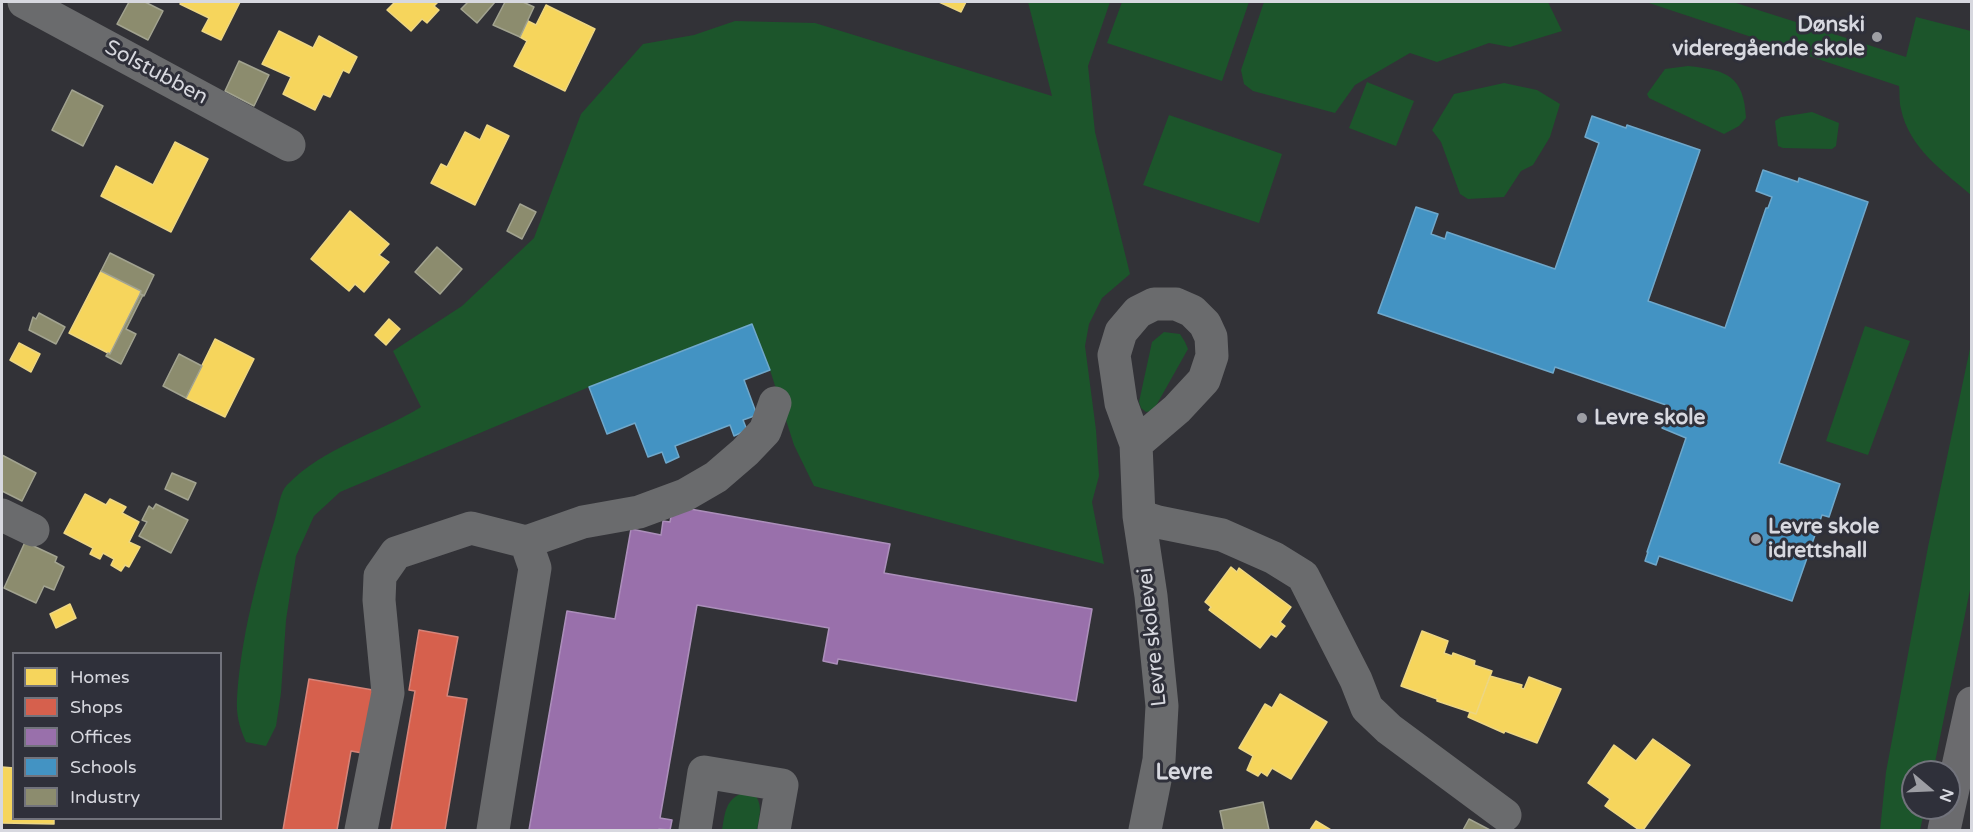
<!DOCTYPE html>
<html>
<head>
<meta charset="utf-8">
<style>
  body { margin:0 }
  #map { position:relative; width:1973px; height:832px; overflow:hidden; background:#323237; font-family:"Varela Round",sans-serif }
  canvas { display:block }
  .frame { position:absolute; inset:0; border:3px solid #d7d8df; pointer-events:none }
  .legend { position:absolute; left:12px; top:652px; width:210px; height:168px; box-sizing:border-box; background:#2f303a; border:2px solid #72737c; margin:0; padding:8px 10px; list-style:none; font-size:18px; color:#d7d8df }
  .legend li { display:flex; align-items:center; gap:12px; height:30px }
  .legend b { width:30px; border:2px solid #72737c }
  .north { position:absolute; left:1901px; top:760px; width:60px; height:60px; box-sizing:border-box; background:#2f303a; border:2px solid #72737c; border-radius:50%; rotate:109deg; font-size:16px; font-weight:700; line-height:24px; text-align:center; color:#d7d8df }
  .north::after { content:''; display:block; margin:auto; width:21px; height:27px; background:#9d9ea4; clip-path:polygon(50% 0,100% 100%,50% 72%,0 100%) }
</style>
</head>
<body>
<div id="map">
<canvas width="1973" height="832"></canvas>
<div class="frame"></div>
<ul class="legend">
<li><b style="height:16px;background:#f6d55c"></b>Homes</li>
<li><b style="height:16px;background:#d6604d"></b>Shops</li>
<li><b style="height:16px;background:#9970ab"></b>Offices</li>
<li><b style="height:16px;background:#4393c3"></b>Schools</li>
<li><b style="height:16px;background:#8c8c6e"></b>Industry</li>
</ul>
<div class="north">N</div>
</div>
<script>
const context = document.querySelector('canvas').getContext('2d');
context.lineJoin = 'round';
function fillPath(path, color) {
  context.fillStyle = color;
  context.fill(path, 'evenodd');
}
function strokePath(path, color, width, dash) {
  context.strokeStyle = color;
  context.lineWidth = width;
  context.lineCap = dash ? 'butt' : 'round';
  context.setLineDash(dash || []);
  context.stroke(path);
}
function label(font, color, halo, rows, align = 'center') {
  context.font = font + ' "Varela Round",sans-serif';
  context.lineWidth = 6;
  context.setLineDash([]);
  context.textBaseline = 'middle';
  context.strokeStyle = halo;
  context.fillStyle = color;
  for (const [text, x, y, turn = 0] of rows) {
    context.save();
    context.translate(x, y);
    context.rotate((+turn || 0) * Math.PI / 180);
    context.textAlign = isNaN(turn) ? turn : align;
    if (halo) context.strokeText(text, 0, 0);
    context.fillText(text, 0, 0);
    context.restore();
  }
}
const green = new Path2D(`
  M1028,2H1110L1088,66L1095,132L1130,274L1102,298L1089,324L1085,346L1096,430L1099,476L1092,502L1104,564L814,486L794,445L770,370L752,324L589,387L340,492L314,516L296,556L286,620L281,693L276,726L266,746L246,742C239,727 236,714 237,698C241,637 257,577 275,519C278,509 280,492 287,485C324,447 377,434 421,407L393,351L462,306L534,238L581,114L643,44L694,35L735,21L815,23L1052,96Z
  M1122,2H1249L1222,81L1107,43Z
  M1264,2H1548L1562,31L1510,47L1489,43L1437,62L1410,53L1355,85L1335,113L1253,91L1244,84L1241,70Z
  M1646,2H1733L1906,57L1916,17L1971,31V195C1943,171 1909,148 1901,109C1899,102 1900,93 1899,86Z
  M1688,66C1727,70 1744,76 1746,118L1739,126L1724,134L1649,98L1647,94L1665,69Z
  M1367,82L1414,101L1396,146L1349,128Z
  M1504,83L1537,90L1560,104L1550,137L1533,165L1521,171L1504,197L1468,199L1460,194L1441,142L1432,130L1454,94Z
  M1812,112L1839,123L1836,146L1832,149L1783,148L1778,146L1775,121L1781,117Z
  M1169,115L1282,154L1259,223L1143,185Z
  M1865,326L1910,341L1868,455L1826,441Z
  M1164,332L1180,334L1185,342L1188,349L1157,404L1151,411L1146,412L1141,408L1139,402L1152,342Z
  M1971,344V585L1933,772H1913V808H1925L1920,830H1880L1886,772L1928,547Z
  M742,793L756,796C763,807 759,818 757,830H722C725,814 725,800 742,793Z`);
const homes = new Path2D(`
  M181,2H240L221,40L202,31L209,18L180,4Z
  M392,2H438L434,6L439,10L427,23L422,19L411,31L387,10L394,3Z
  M939,2H966L961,12Z
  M546,5L595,29L565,91L514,66L527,41L520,37L528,21L536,25Z
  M279,31L313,48L319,36L357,57L349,73L343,70L330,97L323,94L315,110L283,94L291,77L262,64Z
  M487,125L509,136L475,205L431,183L441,164L447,167L465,132L480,140Z
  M175,142L208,159L171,232L101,196L116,166L153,185Z
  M350,211L389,244L379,255L389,262L364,292L355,284L349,291L311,259Z
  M101,271L141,291L110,354L69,333Z
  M389,319L400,329L386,345L375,335Z
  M215,339L254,359L225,417L186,398Z
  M19,343L40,354L31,372L10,360Z
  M85,494L106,505L110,499L126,507L122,513L139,522L129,542L140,547L129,567L125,565L121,571L111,565L114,559L103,553L100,559L90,554L93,548L64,533Z
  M1231,567L1237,572L1239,568L1291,607L1280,622L1285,626L1276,637L1271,634L1260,648L1209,610L1211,607L1205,602Z
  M70,604L76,618L56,628L50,614Z
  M1422,631L1448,641L1444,653L1452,656L1453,653L1475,661L1474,665L1492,671L1476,714L1437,701V699L1401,686Z
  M1490,676L1522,685L1521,688L1524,689L1529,677L1561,689L1537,743L1505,731L1504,733L1468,717L1470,712L1476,714Z
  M1280,694L1327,722L1291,779L1272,768L1267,776L1261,772L1258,776L1247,770L1253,756L1239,748L1265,704L1272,708Z
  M1653,739L1690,765L1643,830H1639L1605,806L1610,799L1588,783L1614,745L1636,761Z
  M2,767L14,768V818H54V824L2,823Z
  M1316,821L1331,830H1310Z`);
const shops = new Path2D(`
  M419,630L458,637L447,696L467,699L445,830H391L415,691L409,690Z
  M309,679L373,690L362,753L351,751L337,830H283Z`);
const offices = new Path2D(`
  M673,506L890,544L884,573L1092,609L1076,701L838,659L837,664L823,661L829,628L697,605L660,818L672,820L670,830L659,829L658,830H529L567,611L615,619L631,529L661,535L663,521L670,522Z`);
const schools = new Path2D(`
  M1592,116L1626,128L1627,125L1700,150L1648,301L1725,328L1766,208H1768L1772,197L1756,191L1763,170L1798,182L1799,178L1868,202L1779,463L1840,484L1829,517L1822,515L1792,601L1659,556L1656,565L1645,561L1648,552H1647L1686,438L1662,428L1669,406L1555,367L1553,373L1378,313L1416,207L1438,214L1431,234L1445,239L1447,232L1555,269L1599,143L1585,137Z
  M752,324L770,370L744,380L757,415L743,420L747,430L734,436L730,425L675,446L679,457L666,463L662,452L648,457L635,423L607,434L589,387Z`);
const industry = new Path2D(`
  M129,2H145L163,11L148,40L117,24Z
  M468,2H495L477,23L461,9Z
  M505,2H523L534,7L520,37L493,25Z
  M239,61L269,75L254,106L225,91Z
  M72,90L103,106L83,146L52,130Z
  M520,204L536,212L522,239L507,231Z
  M437,247L462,269L440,294L415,272Z
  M110,253L154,275L144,296L140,294L141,291L101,271Z
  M140,294L143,295L126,329L136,334L121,364L106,356L108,353L110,354Z
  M39,313L65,327L56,344L29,330L33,317L36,319Z
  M179,354L202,366L186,398L163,386Z
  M2,455L36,473L22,501L2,491Z
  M172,473L196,483L188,500L165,489Z
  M156,504L188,520L171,553L139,536L147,522L142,520L149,506L153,509Z
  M25,542L57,557L55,562L64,567L54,590L44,586L36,603L4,588Z
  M1263,802L1269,830H1224L1220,811Z
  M1469,819L1490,830H1463Z`);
const minor = new Path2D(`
  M24,2L289,145
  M1136,444L1177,409L1204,380L1212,356L1211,337L1205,324L1192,311L1176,304H1154L1138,312L1121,332L1114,355L1121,403L1136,444L1139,516L1151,596L1162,706L1159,760L1145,830
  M2,515L33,530
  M1139,516L1158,522L1222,535L1274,558L1303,576L1356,680L1367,708L1389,729L1505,815
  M526,542L583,522L639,512L685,495L716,477L745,452L765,431L775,403
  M361,830L388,693L379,600L380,576L396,553L471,528L526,542L535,568L493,830
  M695,830L704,772L782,785L774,830`);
const major = new Path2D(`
  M1944,830L1972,703`);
const markers = [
  [1877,37,6,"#9d9ea4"],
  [1582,418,6,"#9d9ea4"],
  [1756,539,6,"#9d9ea4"]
];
const poiNames = [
  ["Dønski",1865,25,"right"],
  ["videregående skole",1865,49,"right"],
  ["Levre skole",1594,418],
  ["Levre skole",1768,527],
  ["idrettshall",1768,551]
];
const streetNames = [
  ["Solstubben",156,73,28],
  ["Levre skolevei",1153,637,-96]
];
const neighbourhoodNames = [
  ["Levre",1184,773]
];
fillPath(green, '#1c552b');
fillPath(homes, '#f6d55c');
strokePath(homes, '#edd683', 1.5);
fillPath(shops, '#d6604d');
strokePath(shops, '#d68479', 1.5);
fillPath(offices, '#9970ab');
strokePath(offices, '#ac8fbb', 1.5);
fillPath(schools, '#4393c3');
strokePath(schools, '#6fa8cb', 1.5);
fillPath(industry, '#8c8c6e');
strokePath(industry, '#a2a390', 1.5);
strokePath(minor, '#6a6b6d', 33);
strokePath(major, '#6b6b6e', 33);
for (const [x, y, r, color] of markers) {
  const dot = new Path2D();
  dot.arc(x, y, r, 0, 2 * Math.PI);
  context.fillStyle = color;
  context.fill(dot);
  strokePath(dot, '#2f303a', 2);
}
label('bold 21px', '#d7d8df', '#2f303a', poiNames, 'left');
label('21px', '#d7d8df', '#2f303a', streetNames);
label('bold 22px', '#d7d8df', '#2f303a', neighbourhoodNames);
</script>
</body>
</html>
